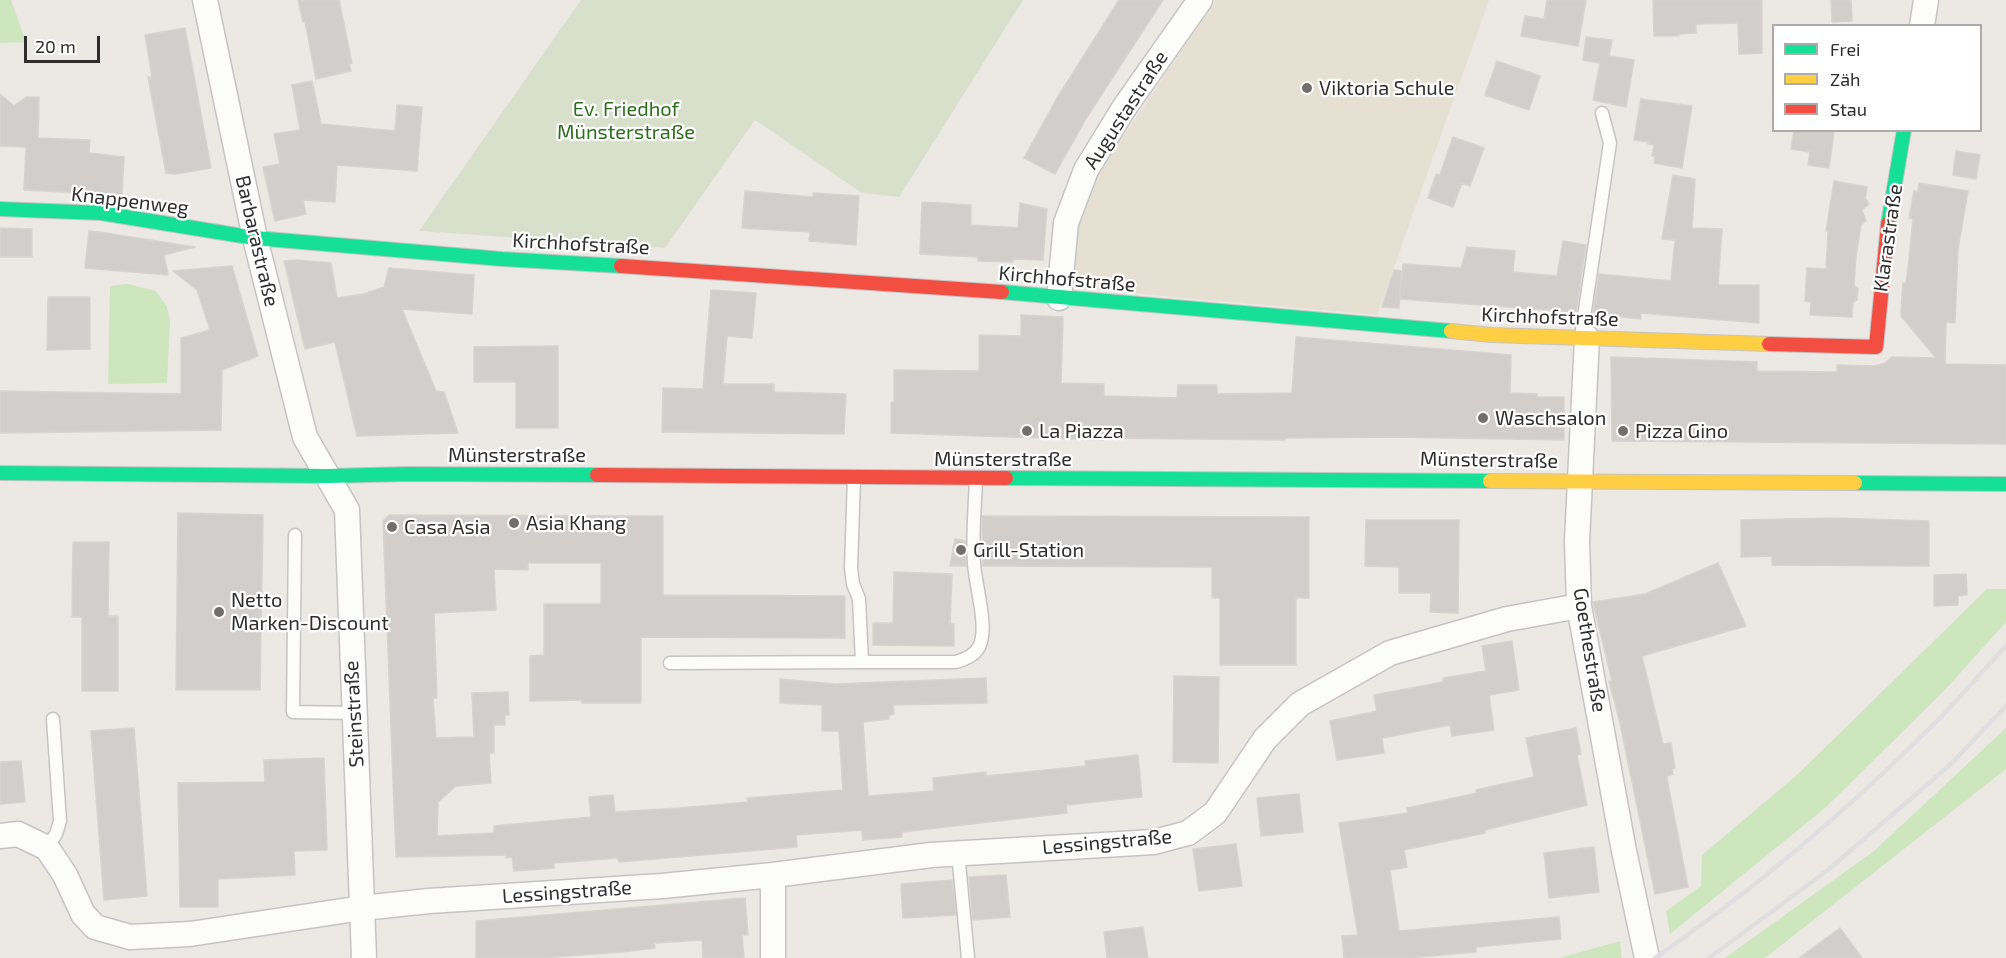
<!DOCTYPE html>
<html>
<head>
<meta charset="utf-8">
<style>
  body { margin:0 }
  #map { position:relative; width:2006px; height:958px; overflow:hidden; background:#ece8e4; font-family:"Exo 2",sans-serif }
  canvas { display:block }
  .legend { position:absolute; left:1772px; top:24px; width:210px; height:108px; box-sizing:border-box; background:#fff; border:2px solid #ababab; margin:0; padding:8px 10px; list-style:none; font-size:18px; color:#2e2e2e }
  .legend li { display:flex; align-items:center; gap:12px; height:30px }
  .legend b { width:30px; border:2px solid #ababab }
  .scale { position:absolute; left:24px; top:36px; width:76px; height:27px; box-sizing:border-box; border:3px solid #2e2e2e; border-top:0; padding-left:8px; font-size:18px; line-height:21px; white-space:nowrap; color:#2e2e2e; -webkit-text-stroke:4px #fff; paint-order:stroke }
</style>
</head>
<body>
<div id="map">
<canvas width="2006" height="958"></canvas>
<ul class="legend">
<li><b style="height:8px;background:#16e098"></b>Frei</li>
<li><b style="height:8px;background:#ffcf43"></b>Zäh</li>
<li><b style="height:8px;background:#f24e42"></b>Stau</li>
</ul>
<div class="scale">20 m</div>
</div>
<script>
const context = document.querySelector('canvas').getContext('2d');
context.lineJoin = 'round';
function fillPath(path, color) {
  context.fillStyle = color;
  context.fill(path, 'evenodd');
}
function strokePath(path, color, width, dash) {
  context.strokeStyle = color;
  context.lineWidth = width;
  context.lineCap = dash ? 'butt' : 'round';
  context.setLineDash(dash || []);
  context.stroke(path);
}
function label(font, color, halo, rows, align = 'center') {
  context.font = font + ' "Exo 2",sans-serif';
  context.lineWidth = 4.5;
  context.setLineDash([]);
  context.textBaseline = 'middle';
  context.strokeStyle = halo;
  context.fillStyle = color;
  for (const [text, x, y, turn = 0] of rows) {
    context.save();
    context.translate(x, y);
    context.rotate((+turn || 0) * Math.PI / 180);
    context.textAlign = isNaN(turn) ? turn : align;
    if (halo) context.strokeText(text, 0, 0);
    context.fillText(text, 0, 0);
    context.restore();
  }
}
const education = new Path2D(`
  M1216,0H1489L1377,315L1072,288L1078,226L1096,176Z`);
const green = new Path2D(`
  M0,0H11L26,42L0,43Z
  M128,284L156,291L167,307L170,320L167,383L108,384L110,286Z
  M1987,589H2006V622L1943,692L1825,808L1670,934L1666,911L1701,886L1702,855L1797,775Z
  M2006,728V769L1765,958H1725L1874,851Z
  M1620,941L1622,958H1560Z`);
const cemetery = new Path2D(`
  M581,0H1023L899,197L862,193L755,120L665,248L419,231Z`);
const building = new Path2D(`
  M298,0H339L352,63L349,64L351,71L316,79L305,21L303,22Z
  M1119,0H1163L1087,117L1055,174L1024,158L1057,98Z
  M1547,0H1586L1578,46L1521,36L1525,16L1544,19Z
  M1653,0H1762V53L1739,54L1738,23L1696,24V33L1679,34V36H1654Z
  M1831,0H1851L1852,21L1832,22Z
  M185,28L211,168L176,174L166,173L148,77H152L145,35Z
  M1586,37L1612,40L1609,56L1634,60L1626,107L1593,100L1600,63L1583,60Z
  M1497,61L1540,76L1529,110L1485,95Z
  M312,81L321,124L395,131L397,105L422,107L417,171L337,165L335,202L303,200L306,214L275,221L263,167L280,164L274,134L300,130L292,85Z
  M0,94L14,106L26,97H39L38,138L90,140L89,153L124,157L122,197L102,194L24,190L26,147L0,146Z
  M1641,99L1692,106L1682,168L1654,163L1655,156H1652L1654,145L1648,144V142L1634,140Z
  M1794,130L1834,132L1829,168L1808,165L1810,152L1791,149Z
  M1453,137L1484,148L1470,186L1462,183L1453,207L1428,198L1436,174L1440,175Z
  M1956,151L1980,155L1976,179L1953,175Z
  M1673,175L1695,179L1692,228L1722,229L1718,285H1759V323L1641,313V319L1593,314L1599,274L1671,281L1675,240L1662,239Z
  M1834,181L1867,187L1865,198L1869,204L1862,210L1866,221L1861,225L1856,256L1854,285L1858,289L1857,300L1853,302L1852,317L1810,315L1811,302L1805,301L1807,268L1826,269L1828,231H1826Z
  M1919,183L1968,191L1958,249L1955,323L1946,322L1945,364L2006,365V444L1612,441L1611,357L1757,362V371L1837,372V365L1875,366L1885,363L1892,357L1936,358L1901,316V311L1903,283H1906L1909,259L1913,219L1909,218L1914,191L1918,192Z
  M745,191L813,197V193L859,196L856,245L809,241L810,232L742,228Z
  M922,202L971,205V225L1018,228L1020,203L1047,209L1043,260L1013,259V262L978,261V257L920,254Z
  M0,228L32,229V257H0Z
  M89,231L99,232L195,247L164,255L168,275L85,268Z
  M1563,241L1586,245L1576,312L1400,299L1403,264L1461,268L1467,247L1515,251L1513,272L1557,276Z
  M297,260L331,263L337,298L364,294L384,287L389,268L474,275L472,314L402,309L436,391L444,392L458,433L357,436L335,342L305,349L284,261Z
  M232,266L258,356L222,370L221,430L0,433V391L181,394V338L210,330L197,290L173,271Z
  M1394,270L1401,271L1399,308L1382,307Z
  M711,290L756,293L752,338L727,336L723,384H774V392L846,394L844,434L662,432L663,388L703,389Z
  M48,297H90V349L47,350Z
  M1021,315L1063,317L1061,383L1104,384V396L1177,398L1178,385H1217V394L1292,393L1296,337L1511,355L1510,393L1537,394V397H1564V440L1392,437L1285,438V440L1103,438V440L891,433V403L894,402V370L979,371V335L1021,336Z
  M558,346V428H516V382H474V347Z
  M178,513L263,515L260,690H176Z
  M389,515L663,516V595L845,596V638L641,637V703H582L581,700L530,701V656L544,655V604H601V563H528V570L494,569L496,610L434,613L437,698H433L436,738L474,737L472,693L508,692L509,715H505V725H494V753H489L491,783L456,786L438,802L437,836L494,833V826L591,817L589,797L613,795L615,812L679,808L748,802L747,798L843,790L839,731H822V705L780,703V679L836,684L986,678L987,703L893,705L894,714L889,715V719L863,722L868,796L934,791L933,778L986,772V776L1086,766L1085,761L1138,755L1142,797L1066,805L1067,813L902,832V837L863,840L862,830L796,835L797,847L619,862L618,858L554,863V868L514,871L512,857L506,858V855L396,857L383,521Z
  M982,516L1309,517V598H1296V665H1220V598H1212V567L983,566Z
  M1833,518L1929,521V566L1772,565V556L1741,557V520Z
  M1366,520H1459L1458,613L1430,612L1431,593H1399V567L1365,566Z
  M955,539L965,541L966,566H950Z
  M73,542H109L108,616H118V691H82V617H72Z
  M1718,563L1746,626L1642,656L1663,744L1671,743L1675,768L1672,769L1673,774L1667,776L1668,784L1688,887L1655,894L1620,723L1609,681H1612L1593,602L1645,594Z
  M894,572L952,574L950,624H954V646L873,645V623H893Z
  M1966,574L1967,595L1958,596V605L1934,606V575Z
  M1512,641L1519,690L1489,695L1494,730L1452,736L1450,725L1382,738L1384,753L1337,760L1330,721L1377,711L1374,695L1443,682V678L1486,671L1482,646Z
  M1174,676L1219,677L1218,763L1173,762Z
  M134,728L147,896L104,900L91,731Z
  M1576,728L1581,754L1577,755L1587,805L1485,830V833L1404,850L1407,867L1390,870L1399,931L1559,917L1561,939L1476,947V952L1409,958H1344L1342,936L1358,935L1339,823L1408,813L1407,808L1477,793L1476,790L1534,777L1526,738Z
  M324,758L327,850L294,851L295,875L218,879V907H180L178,783L265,782L264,760Z
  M21,761L25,802L0,804V762Z
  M1299,794L1303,832L1261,836L1257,798Z
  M1236,844L1242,886L1199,891L1193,849Z
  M1594,847L1599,892L1549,898L1544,853Z
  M1006,875L1010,917L973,920L969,877Z
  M952,880L956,915L903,918L901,884Z
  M745,898L748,935H742L744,958H703L702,940L654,943L655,948L622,952L542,958H476V921Z
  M1143,927L1148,958H1107L1104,932Z
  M1840,928L1862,958H1799Z`);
const lane = new Path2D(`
  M1581,337L1610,143L1602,113
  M295,535L293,712L355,713
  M862,662H956C965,659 974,656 979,647C989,628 975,585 974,563C972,536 975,506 976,479
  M670,663L862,662L859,599L853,584L851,568L854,478
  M47,848L56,834L60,821L53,719
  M958,853L968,958`);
const street = new Path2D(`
  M205,0L255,238L305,437L347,510L364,958
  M1922,26L1926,0
  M1059,298L1066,223L1086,170L1124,108L1200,0
  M1587,338L1577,541L1579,606L1624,851L1647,958
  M0,836L18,834L47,848L65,875L83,914L95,927L130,937L190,934L362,908L429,901L662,886L773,875L931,855L1154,842L1188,833L1215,813L1265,739L1300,704L1390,653L1507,619L1579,606
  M773,875V958`);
const fast = new Path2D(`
  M0,209L101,213L255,238L502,259L621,266
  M1888,224L1904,130
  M1002,292L1451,331
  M0,473L328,476L408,474L597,475
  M1006,478L1490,481
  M1855,483L2006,484`);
const slow = new Path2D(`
  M1451,331L1492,335L1769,344
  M1490,481L1855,483`);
const jam = new Path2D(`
  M621,266L1002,292
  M1769,344L1876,347L1888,224
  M597,475L1006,478`);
const rail = new Path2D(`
  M1655,958C1755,889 1849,809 1935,723C1960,698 1982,671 2006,646
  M1709,958L1828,870L1951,764L2006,706`);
const markers = [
  [1307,88,6,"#706f6e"],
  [1483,418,6,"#706f6e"],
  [1027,431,6,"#706f6e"],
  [1623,431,6,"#706f6e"],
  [514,523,6,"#706f6e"],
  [392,527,6,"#706f6e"],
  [961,550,6,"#706f6e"],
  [219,612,6,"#706f6e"]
];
const poiNames = [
  ["Viktoria Schule",1319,88],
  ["Waschsalon",1495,418],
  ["La Piazza",1039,431],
  ["Pizza Gino",1635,431],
  ["Asia Khang",526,523],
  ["Casa Asia",404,527],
  ["Grill-Station",973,550],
  ["Netto",231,600],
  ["Marken-Discount",231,623]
];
const parkNames = [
  ["Ev. Friedhof",626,109],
  ["Münsterstraße",626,132]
];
const streetNames = [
  ["Augustastraße",1126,110,-57],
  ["Knappenweg",130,201,7],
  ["Klarastraße",1888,238,-82],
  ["Barbarastraße",257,241,77],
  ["Kirchhofstraße",581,244,3],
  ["Kirchhofstraße",1067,279,5],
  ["Kirchhofstraße",1550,317,2],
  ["Münsterstraße",517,455],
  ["Münsterstraße",1003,459],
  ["Münsterstraße",1489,460,1],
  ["Goethestraße",1590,650,81],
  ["Steinstraße",354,714,-93],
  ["Lessingstraße",1107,842,-5],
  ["Lessingstraße",567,892,-4]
];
fillPath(education, '#e6e0d3');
fillPath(green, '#cee6be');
fillPath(cemetery, '#d8e0cc');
fillPath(building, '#d1cecb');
strokePath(building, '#d7d4d0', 1.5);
strokePath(lane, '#c5c4c5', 15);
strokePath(street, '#c5c4c5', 27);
strokePath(fast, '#c5c4c5', 16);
strokePath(slow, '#c5c4c5', 16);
strokePath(jam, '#c5c4c5', 16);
strokePath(lane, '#fcfcfb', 12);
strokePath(street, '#fcfcfb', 24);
strokePath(fast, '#16e098', 14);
strokePath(slow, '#ffcf43', 14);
strokePath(jam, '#f24e42', 14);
strokePath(rail, '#dfdfe1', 4.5);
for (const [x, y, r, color] of markers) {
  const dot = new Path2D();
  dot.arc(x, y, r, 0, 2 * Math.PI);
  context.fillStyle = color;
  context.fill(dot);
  strokePath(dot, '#fff', 2);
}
label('20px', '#2e2e2e', '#fff', poiNames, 'left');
label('20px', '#2c6e1b', '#fff', parkNames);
label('20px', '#2e2e2e', '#fff', streetNames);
</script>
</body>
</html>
